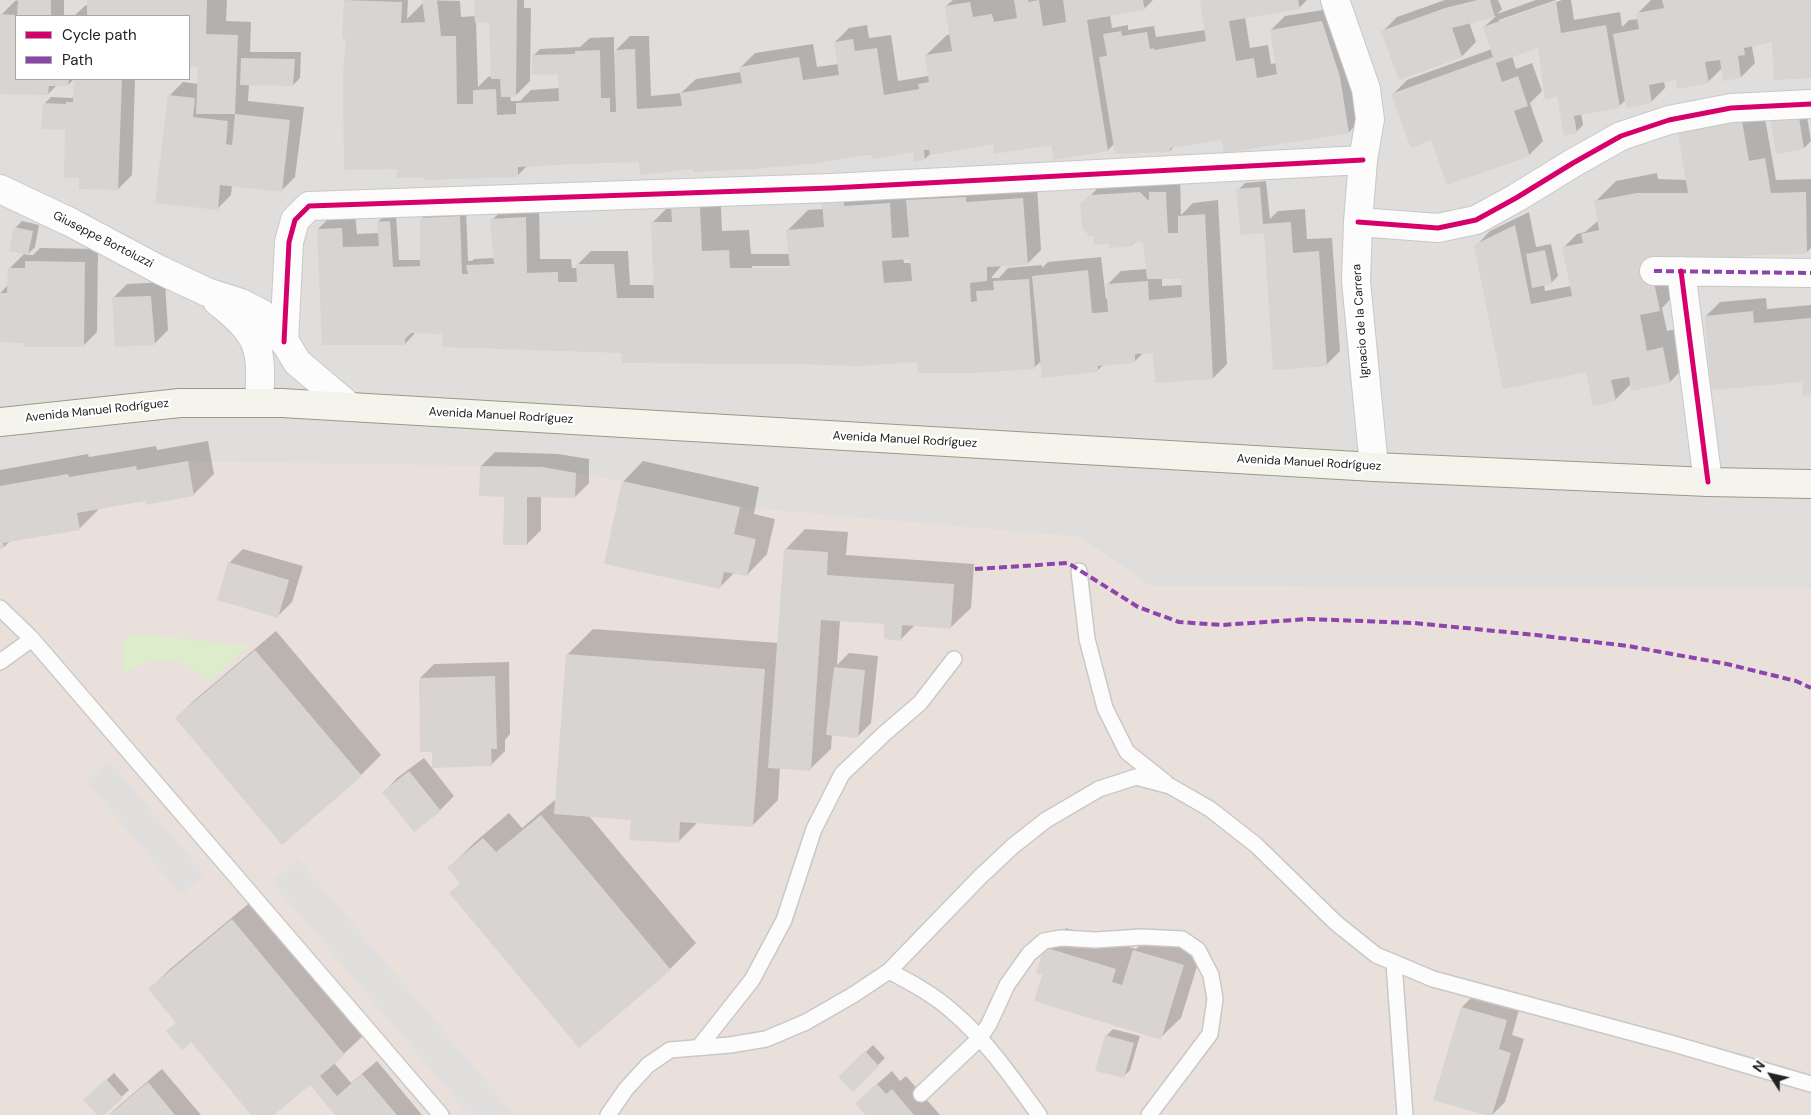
<!DOCTYPE html>
<html>
<head>
<meta charset="utf-8">
<style>
  body { margin:0 }
  #map { position:relative; width:1811px; height:1115px; overflow:hidden; background:#f0eeeb; font-family:"DM Sans",sans-serif }
  canvas { display:block }
  .legend { position:absolute; left:15px; top:15px; width:175px; height:65px; box-sizing:border-box; background:#fff; border:1px solid #a7a7a7; margin:0; padding:6px 9px; list-style:none; font-size:15px; color:#222 }
  .legend li { display:flex; align-items:center; gap:10px; height:25px }
  .legend b { width:25px; border:1px solid #a7a7a7 }
  .north { position:absolute; left:1746px; top:1050px; width:50px; height:50px; -webkit-text-stroke:4px #fff; paint-order:stroke; rotate:305deg; font-size:14px; font-weight:700; line-height:20px; text-align:center; color:#222 }
  .north::after { content:''; display:block; margin:auto; width:18px; height:22px; background:#222; clip-path:polygon(50% 0,100% 100%,50% 72%,0 100%) }
</style>
</head>
<body>
<div id="map">
<canvas width="1811" height="1115"></canvas>
<ul class="legend">
<li><b style="height:6px;background:#d6006c"></b>Cycle path</li>
<li><b style="height:6px;background:#8e44ad"></b>Path</li>
</ul>
<div class="north">N</div>
</div>
<script>
const context = document.querySelector('canvas').getContext('2d');
context.lineJoin = 'round';
function fillPath(path, color) {
  context.fillStyle = color;
  context.fill(path, 'evenodd');
}
function strokePath(path, color, width, dash) {
  context.strokeStyle = color;
  context.lineWidth = width;
  context.lineCap = dash ? 'butt' : 'round';
  context.setLineDash(dash || []);
  context.stroke(path);
}
function label(font, color, halo, rows, align = 'center') {
  context.font = font + ' "DM Sans",sans-serif';
  context.lineWidth = 4.5;
  context.setLineDash([]);
  context.textBaseline = 'middle';
  context.strokeStyle = halo;
  context.fillStyle = color;
  for (const [text, x, y, turn = 0] of rows) {
    context.save();
    context.translate(x, y);
    context.rotate((+turn || 0) * Math.PI / 180);
    context.textAlign = isNaN(turn) ? turn : align;
    if (halo) context.strokeText(text, 0, 0);
    context.fillText(text, 0, 0);
    context.restore();
  }
}
const residential = new Path2D(`
  M0,0H1811V1115H0ZM16,16H189V79H16Z`);
const military = new Path2D(`
  M188,461L543,467L622,481L740,507L1081,537L1151,586L1811,589V1115H0V486L68,474L69,477L136,466L137,470Z`);
const grass = new Path2D(`
  M140,634L248,646L208,681C187,657 152,654 127,673C121,660 120,651 126,639Z`);
const parking = new Path2D(`
  M110,761L205,875L181,895L86,781Z
  M298,859L515,1115H469L272,882Z`);
const shadow = new Path2D(`
  M19,0H64V16H16V79H74L68,85H57L48,94L0,93L1,15L15,1Z
  M89,0H227L226,21L251,22L250,52H301L300,78L293,85L249,84L248,101L304,107L295,177L281,191L232,185L231,195L217,209L169,96L183,82L198,84L201,66H192L189,69V16H74L86,5H88Z
  M346,0H408L407,19L424,2L423,0L460,1L461,17L476,16L475,0H524V8H531L530,81L516,95L510,96L511,101H520L531,90L560,88L559,73L533,56L540,49L580,47L590,38L614,37V52L630,36H649L651,96L681,93L696,79L741,72V67L755,53L813,44L817,67L838,64L835,42L849,28L867,25L869,38L891,35L898,81L928,76L930,75L926,55L947,35L951,34L946,6L953,0H1013L1014,1L1015,0H1153L1144,9L1110,15L1112,28L1128,25V30L1154,26L1156,37L1206,30L1201,0H1307L1299,8L1245,17L1250,48L1268,45L1271,64L1277,63L1271,30L1285,16L1336,8L1363,118L1349,132L1223,139L1174,146L1170,151L1114,144L1108,150L1053,143H994L930,154L925,159L914,151L694,168L640,161L528,165L518,175L425,174L398,167L348,38L343,37ZM476,21H490L492,76L488,77L478,87Z
  M1445,0H1498L1502,9L1497,14L1536,0H1556L1499,20V23L1562,0H1571L1574,20L1620,12L1622,27L1629,20L1639,19L1638,13L1651,0H1811V77L1773,41L1754,45L1752,47L1755,63L1741,77L1722,68L1708,82L1677,78L1664,80L1665,88L1651,102L1626,100L1619,106L1581,113L1583,125L1576,132L1539,47L1512,56L1516,69L1532,63L1542,91L1530,103L1543,141L1529,155L1432,138L1393,94L1407,80L1492,49L1484,27L1496,16L1469,22L1476,42L1462,56L1383,31L1397,17Z
  M75,79H135L132,175L118,189L80,177L67,127L44,104L51,97L72,98L75,95Z
  M1762,102L1776,180L1811,179V248L1806,253L1756,254L1708,261L1662,308L1667,331L1683,328L1690,361L1670,382L1632,389L1631,384L1615,400L1587,371L1476,246L1490,231L1529,212L1536,247L1551,244L1558,276L1551,283L1544,284L1545,291L1571,286L1563,248L1577,234L1585,232L1599,220L1595,202L1616,181L1657,173L1658,179L1687,180L1680,133L1700,113Z
  M1805,104L1811,141L1804,148L1777,152Z
  M1180,178L1181,215L1193,203L1218,200L1227,364L1213,378L1154,352H1144L1134,362L1104,364L1097,371L1042,360L1034,368L443,333L416,332L405,344L318,229L332,215L355,214L357,234L379,233L378,222L385,215H396L399,260H421V219L428,212L466,210L468,261H472L474,259L495,258L492,220L506,206L539,203L540,259H571L572,268H577V265L591,251H628L630,285H655L652,223L666,209H673L720,187L722,231L749,230L751,254H790L788,230L808,210L824,209L823,200L1037,185L1041,250L1027,264L1001,266L991,278H999L1008,268L1042,265V268L1048,262L1101,257L1106,299H1108L1107,285L1121,271L1147,269L1144,240L1136,241L1132,245L1111,243L1095,234L1081,205L1105,181ZM903,258H911L912,263H904ZM752,266H796V269H752ZM1162,277L1182,278V285L1162,286Z
  M1266,181L1270,219L1278,211L1305,209L1307,239L1332,238L1340,351L1326,365L1264,232L1238,190L1245,183Z
  M22,221L39,225L35,247L27,255H33L40,248L98,249L97,332L83,346L0,341V293L9,284V269L25,253L15,228Z
  M165,282L168,330L154,344L113,298L127,284Z
  M1766,298L1767,309L1811,305V394L1803,381L1706,316L1720,302Z
  M208,441L214,474L193,495L146,499L100,508L80,528L11,540L4,547L0,548V470L88,454L89,457L156,446L157,450Z
  M495,452L558,454L589,459V483L575,497L541,496V530L527,544L505,496L481,466Z
  M643,461L759,487L754,514L775,519L767,554L747,575L735,572L720,587L623,482Z
  M805,529L848,532L846,555L974,564L971,608L950,628L915,625L901,639L886,623L840,620L837,665L849,653L878,656L871,723L857,737L832,734L831,749L810,769L780,767L778,800L752,826L698,822L678,842L633,818L589,816L696,943L670,969L461,882L449,868L475,842L509,813L522,828L556,799L567,655L593,629L778,643L785,550Z
  M243,549L303,566L292,602L278,616L229,563Z
  M276,631L381,755L361,775L176,718L197,698Z
  M509,662L510,734L505,740V751L491,765L434,750L420,678L434,664Z
  M424,758L454,796L440,810L384,792L397,778Z
  M253,900L365,1034L334,1063L351,1083L377,1061L422,1115H337L310,1083L272,1115H253L150,989L170,969Z
  M1066,928L1136,949L1155,930L1204,944L1181,1018L1160,1038L1044,974L1045,948Z
  M1476,993L1520,1006L1512,1035L1524,1039L1505,1102L1492,1115H1490L1462,1007Z
  M1113,1029L1140,1036L1130,1070L1123,1077L1106,1036Z
  M873,1045L885,1058L853,1090L840,1077Z
  M162,1069L201,1115H109L114,1110Z
  M892,1071L900,1081L906,1076L940,1115H866L870,1090Z
  M114,1073L129,1090L102,1115H98L92,1093Z`);
const building = new Path2D(`
  M18,0H51V16H17Z
  M87,0H207L206,34L238,35L235,114L290,120L282,192L220,185L218,210L155,203L168,95L195,98L193,117L228,121L226,144L232,145L235,114H196L198,67H189V16H87Z
  M344,0L402,2L401,23L425,22L422,0H437L441,36H456L457,104H473V90L496,89L497,115L516,114V103L559,101L558,74L532,75V55L575,54V51L600,50L601,98H610V112H616L614,50L635,49L637,109L682,106L680,93L742,83L739,67L799,57L803,80L839,75L834,42L853,39L855,51L877,48L884,95L919,89L918,84L929,82L925,55L952,51L945,6L970,2L973,17L992,14L994,22L1017,18L1014,0H1028V2L1039,0L1043,26L1066,22L1063,0H1143L1145,10L1087,20L1108,151L1054,160L1051,145L994,154L993,144L930,155L929,150H924L925,160L914,162L913,152L872,159V154L817,163L755,169L693,172V169L640,175L639,162L578,164L518,167V177L424,180L423,177L397,178V169L344,170L343,74L346,39L342,38Z
  M474,0H517L516,97H501L500,79H491L489,22L475,23Z
  M1200,0H1298L1300,9L1229,21L1236,61L1254,58L1257,78L1277,74L1270,30L1322,21L1340,77L1349,133L1224,153L1222,140L1170,148V152L1115,154L1099,57L1107,56L1103,34L1121,31L1122,36L1147,32L1150,49L1154,48V50L1206,41Z
  M1477,0H1490L1495,17L1452,28L1462,57L1399,80L1381,31L1445,8Z
  M1662,0H1811V78L1774,80L1772,42L1744,48L1745,55L1738,56L1741,78L1723,81L1720,60L1705,62L1709,83L1677,89L1676,80L1649,85L1652,103L1626,108L1613,34L1639,29L1636,13L1664,8Z
  M1556,1L1561,33L1606,25L1620,108L1574,116L1577,133L1564,136L1557,96L1545,100L1538,48L1496,63L1502,82L1518,76L1528,106L1514,111L1530,156L1447,185L1431,140L1411,148L1391,94L1493,57L1483,27Z
  M0,14L16,15V79H69L68,86H49L48,95L0,94Z
  M241,58L295,59L293,86L240,85Z
  M74,79H122L118,190L79,189V178H64L65,130L41,129L43,103L66,104V102H73Z
  M1798,111L1804,149L1776,154L1770,115Z
  M1742,121L1749,161L1765,158L1771,193L1806,192L1807,254L1755,255L1708,262L1650,263L1660,311L1640,315L1647,351L1663,347L1670,383L1631,391L1629,377L1611,380L1616,401L1593,406L1586,372L1503,389L1474,245L1515,225L1531,304L1572,296L1562,247L1583,243L1581,234L1599,230L1594,201L1637,193H1688L1678,133Z
  M1260,187L1263,224L1291,222L1293,253L1319,251L1327,366L1273,370L1264,233L1241,235L1236,189Z
  M1140,192L1149,201V192H1166L1168,233H1178V216L1205,214L1213,379L1155,383L1153,353L1135,354V363L1098,366V372L1042,378L1032,276L1088,270L1092,313L1108,312L1106,284L1148,281L1149,300L1182,297L1181,279H1147L1143,242L1133,243V246L1109,248V244L1094,245V236H1089L1082,227L1080,204L1090,195Z
  M966,197V202L1023,198L1028,265L987,267V281L970,283L971,302L977,301L976,291L994,290L993,281L1029,279L1035,369L975,373H918L917,362L858,366L798,364L622,363L621,353L443,347L442,334L411,333L405,339V345H322L317,229L342,228L343,247L379,246L377,222L390,221L393,267L420,266V218L460,216L462,274H468L466,265L494,264L490,219L526,217L527,273L558,272V282H577L576,264H614L617,298H654L651,222H672L671,207H700L702,251L729,250L730,268H790L786,230L824,227L822,200L844,198V206L890,203L892,238L909,237L906,200ZM910,259L912,281L884,283L882,261Z
  M14,227L33,231L28,255L9,251Z
  M1545,250L1552,284L1532,288L1526,254Z
  M25,261L85,262L84,347H24L23,343L0,342V293H7L8,268H25Z
  M151,296L155,345L115,347L112,297Z
  M1753,311L1754,323L1811,318V395L1803,396L1802,382L1711,390L1705,316Z
  M188,461L194,496L145,505V501L77,513L80,530L3,543L4,548L0,549V486L68,474L69,477L136,466L137,470Z
  M480,466L543,467L576,473L575,498L527,497V545H503L504,497L479,496Z
  M622,481L740,507L734,534L756,539L747,576L724,572L720,589L604,564Z
  M784,549L828,552L827,575L954,584L951,629L902,625L901,641L884,639V624L821,620L811,771L768,768Z
  M228,562L289,580L278,618L217,600Z
  M255,650L362,776L282,845L175,718Z
  M566,654L765,669L753,827L680,822L679,843L629,840L631,820L554,814Z
  M834,667L865,670L858,738L826,735Z
  M495,676L497,749H491L492,766L432,768V752H420L419,678Z
  M409,771L441,811L414,832L382,792Z
  M541,815L671,970L579,1048L449,893L460,883L447,868L483,838L496,852Z
  M232,919L345,1055L320,1076L337,1096L362,1074L397,1115H335L310,1085L274,1115H251L191,1042L182,1050L166,1031L176,1023L148,989Z
  M1044,947L1116,969L1112,982L1122,985L1133,950L1184,965L1161,1040L1034,1001L1042,975L1036,973Z
  M1461,1007L1507,1020L1499,1049L1511,1053L1492,1115H1485L1433,1100Z
  M1105,1035L1134,1043L1124,1078L1095,1071Z
  M865,1051L879,1066L853,1092L838,1077Z
  M106,1079L123,1098L104,1115H97L83,1100Z
  M148,1082L175,1115H109Z
  M877,1084L886,1094L892,1089L914,1115H865L855,1103Z`);
const lane = new Path2D(`
  M1079,571L1087,639L1105,708L1127,752L1165,782
  M0,608L32,639L441,1115
  M0,662L32,639
  M1394,963L1405,1115
  M889,971C912,983 934,995 953,1012C987,1041 1013,1079 1039,1115
  M699,1047L752,980L784,920L814,829L842,774L885,733L920,703L954,659
  M921,1094L980,1038L989,1024L1007,985L1029,954L1044,941L1061,938L1096,940L1142,937L1182,939L1198,950L1211,975L1215,999L1210,1034L1149,1115
  M608,1115L626,1089L648,1065L670,1050L730,1045L766,1039L806,1022L853,995L889,971L980,877L1013,846L1046,820L1099,789L1136,777L1170,786L1210,809L1256,845L1336,923L1376,955L1433,979L1674,1044L1811,1084`);
const street = new Path2D(`
  M1335,0L1366,89L1370,119L1363,160L1358,222L1356,281L1374,467
  M0,189L70,222L160,270L207,292L241,303L262,314L275,325L297,362L350,407
  M1358,222L1438,228L1476,220L1516,198L1573,163L1621,136L1669,120L1731,108L1811,104
  M1654,271L1811,273
  M1681,271L1708,482
  M217,301C231,313 249,326 256,345C262,361 260,385 259,403
  M284,342L289,242L295,220L309,206L831,188L1363,160`);
const secondary = new Path2D(`
  M0,422L180,403H282L1374,467L1708,482L1811,484`);
const quiet = new Path2D(`
  M1654,271L1811,273
  M975,569L1068,563L1138,607L1179,622L1222,625L1308,619L1414,623L1536,635L1628,646L1727,664L1796,681L1811,688`);
const cycleway = new Path2D(`
  M1358,222L1438,228L1476,220L1516,198L1573,163L1621,136L1669,120L1731,108L1811,104
  M1681,271L1708,482
  M284,342L289,242L295,220L309,206L831,188L1363,160`);
const streetNames = [
  ["Giuseppe Bortoluzzi",103,240,27],
  ["Ignacio de la Carrera",1361,321,-94],
  ["Avenida Manuel Rodríguez",97,411,-6],
  ["Avenida Manuel Rodríguez",501,416,3],
  ["Avenida Manuel Rodríguez",905,440,3],
  ["Avenida Manuel Rodríguez",1309,463,3]
];
fillPath(residential, '#dfdedc');
fillPath(military, '#eae0db');
fillPath(grass, '#ddeccb');
fillPath(parking, '#e0dfde');
fillPath(shadow, '#0003');
fillPath(building, '#d7d4d2');
strokePath(lane, '#c9c8c7', 18);
strokePath(street, '#c9c8c7', 30);
strokePath(secondary, '#999a82', 30);
strokePath(lane, '#fdfcfc', 15);
strokePath(street, '#fdfcfc', 28);
strokePath(secondary, '#f4f4ed', 28);
strokePath(quiet, '#8e44ad', 4, [8, 4]);
strokePath(cycleway, '#d6006c', 5);
label('12px', '#222', '#fff', streetNames);
</script>
</body>
</html>
